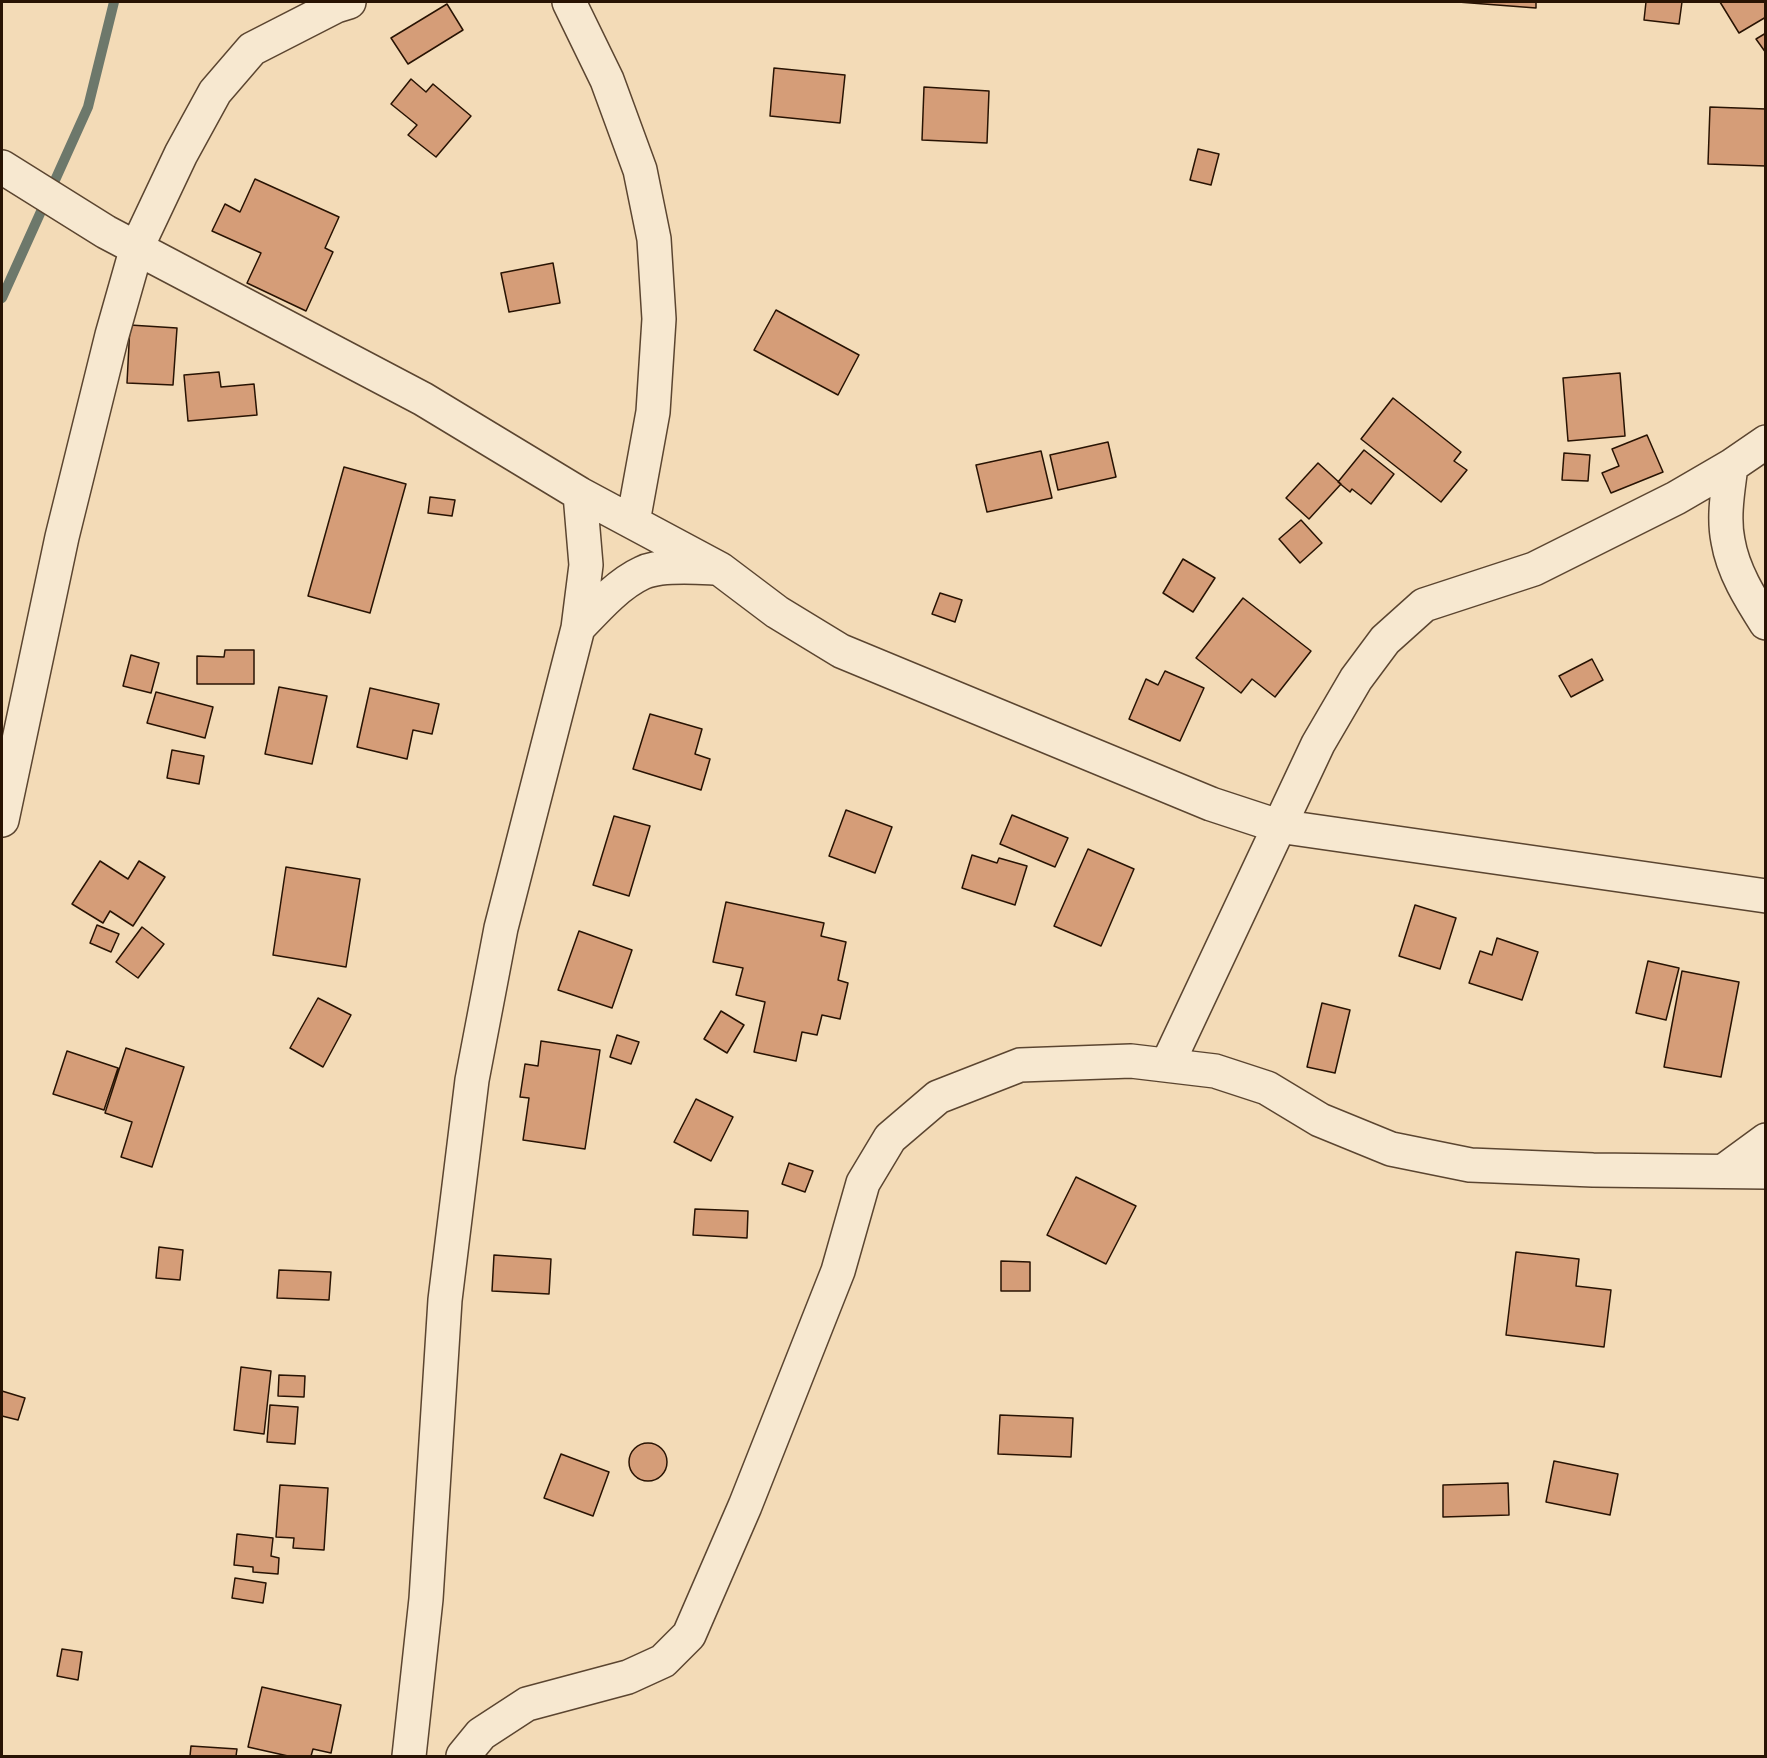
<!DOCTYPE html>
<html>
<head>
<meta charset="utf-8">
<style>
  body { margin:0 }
  #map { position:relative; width:1767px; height:1758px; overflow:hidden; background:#f3dbb7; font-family:"IM FELL English",serif }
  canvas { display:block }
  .frame { position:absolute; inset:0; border:3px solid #281303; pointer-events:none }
</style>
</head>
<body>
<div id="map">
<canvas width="1767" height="1758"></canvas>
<div class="frame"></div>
</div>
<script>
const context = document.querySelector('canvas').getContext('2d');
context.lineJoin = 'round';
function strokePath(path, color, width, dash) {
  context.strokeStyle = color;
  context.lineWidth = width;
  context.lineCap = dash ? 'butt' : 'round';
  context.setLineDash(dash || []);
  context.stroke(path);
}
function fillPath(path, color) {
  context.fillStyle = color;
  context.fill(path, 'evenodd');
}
const stream = new Path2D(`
  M2,298L88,107L114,2`);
const building = new Path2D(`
  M1458,2H1536V8Z
  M1646,2H1682L1679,24L1644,20Z
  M1720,2H1766V17L1739,33Z
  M447,4L463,30L408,64L391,38Z
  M1766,33V53L1756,39Z
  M774,68L845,75L840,123L770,116Z
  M411,79L426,92L433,84L471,116L436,157L408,135L417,125L391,104Z
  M924,87L989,91L987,143L922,140Z
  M1710,107L1766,109V166L1708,164Z
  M1198,149L1219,154L1211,185L1190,180Z
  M255,179L339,217L325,248L333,252L306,311L247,283L261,253L212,231L225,204L240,212Z
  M553,263L560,303L509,312L501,273Z
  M776,310L859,355L838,395L754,350Z
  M130,325L177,328L173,385L127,383Z
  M219,372L221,387L254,384L257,415L188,421L184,375Z
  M1620,373L1625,436L1568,441L1563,378Z
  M1393,398L1461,452L1454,461L1467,470L1441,502L1361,439Z
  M1647,435L1663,472L1611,493L1602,473L1619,466L1612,449Z
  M1108,442L1116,477L1058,490L1050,455Z
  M1364,450L1394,474L1371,504L1352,489L1350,492L1338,482Z
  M1041,451L1052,498L987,512L976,465Z
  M1564,453L1590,455L1588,481L1562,480Z
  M1318,463L1341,484L1309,519L1286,498Z
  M344,467L406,484L370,613L308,596Z
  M430,497L455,500L452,516L428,513Z
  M1301,520L1322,543L1300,563L1279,539Z
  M1183,559L1215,578L1193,612L1163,593Z
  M940,593L962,600L955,622L932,614Z
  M1243,598L1311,651L1275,697L1252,679L1241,693L1196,658Z
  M225,650H254V684H197V656L224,657Z
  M131,655L159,663L151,693L123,686Z
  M1592,659L1603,680L1571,697L1559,676Z
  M1165,671L1204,688L1180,741L1129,719L1146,679L1158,685Z
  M279,687L327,696L312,764L265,754Z
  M370,688L439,704L432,734L413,730L407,759L357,747Z
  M156,692L213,707L205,738L147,723Z
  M650,714L702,729L695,754L710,759L701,790L633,769Z
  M172,750L204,756L199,784L167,778Z
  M846,810L892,827L875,873L829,856Z
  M1012,815L1068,838L1055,867L1000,844Z
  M614,816L650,826L629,896L593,885Z
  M1088,849L1134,869L1101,946L1054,926Z
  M972,855L997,863L999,858L1027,866L1015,905L962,888Z
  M100,861L128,879L139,861L165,877L133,926L110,911L103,923L72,904Z
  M286,867L360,879L346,967L273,955Z
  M726,902L824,923L821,936L846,942L838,980L848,983L840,1019L822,1015L817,1035L802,1032L796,1061L754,1052L765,1002L736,995L743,968L713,962Z
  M1415,905L1456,918L1440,969L1399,956Z
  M97,925L119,934L111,952L90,943Z
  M142,927L164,944L138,978L116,962Z
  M579,931L632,950L612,1008L558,990Z
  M1497,938L1538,952L1522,1000L1469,983L1480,951L1492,955Z
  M1648,961L1679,968L1666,1020L1636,1013Z
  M1682,971L1739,982L1721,1077L1664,1067Z
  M318,998L351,1015L323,1067L290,1048Z
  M1322,1003L1350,1010L1335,1073L1307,1067Z
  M721,1011L744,1025L727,1053L704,1039Z
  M617,1035L639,1042L631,1064L610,1057Z
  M541,1041L600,1050L585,1149L523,1140L529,1098L520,1097L525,1064L538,1066Z
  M126,1048L184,1067L152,1167L121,1157L132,1122L105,1113Z
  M67,1051L118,1068L104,1110L53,1094Z
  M696,1099L733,1117L711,1161L674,1142Z
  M789,1163L813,1171L805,1192L782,1184Z
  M1076,1177L1136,1206L1106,1264L1047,1235Z
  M695,1209L748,1211L747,1238L693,1235Z
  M159,1247L183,1250L180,1280L156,1278Z
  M1516,1252L1579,1259L1576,1286L1611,1290L1604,1347L1506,1335Z
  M494,1255L551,1259L549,1294L492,1291Z
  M1001,1261L1030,1262V1291H1001Z
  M279,1270L331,1272L329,1300L277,1298Z
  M241,1367L271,1371L264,1434L234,1430Z
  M279,1375L305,1376L304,1397L278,1396Z
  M2,1391L25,1398L18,1420L2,1416Z
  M270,1405L298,1407L295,1444L267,1442Z
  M1000,1415L1073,1418L1071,1457L998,1454Z
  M629 1462a19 19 0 1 1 38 0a19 19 0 1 1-38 0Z
  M561,1454L609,1472L593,1516L544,1498Z
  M1554,1461L1618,1474L1610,1515L1546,1502Z
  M1508,1483L1509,1515L1443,1517V1485Z
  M280,1485L328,1488L324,1550L293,1548L294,1538L276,1537Z
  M237,1534L273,1538L271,1556L279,1558L278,1574L253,1572V1567L234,1565Z
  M235,1578L266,1583L263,1603L232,1598Z
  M62,1649L82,1652L78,1680L57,1676Z
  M262,1687L341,1705L331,1753L313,1749L311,1756H288L248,1747Z
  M191,1746L237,1749L236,1756H190Z`);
const street = new Path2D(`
  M569,2L607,80L640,170L654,239L659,319L653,412L633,522
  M2,167L106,232L423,399L580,494L720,569L777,612L841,651L1211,804L1278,826L1766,896
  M1731,466C1728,490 1723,517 1728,541C1733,571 1750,598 1766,623
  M578,628C596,609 618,584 642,573C660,564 696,567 716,568
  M2,820L62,537L112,335L137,247L181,154L215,92L252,49L336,6L349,2
  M1167,1065L1318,744L1356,679L1385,640L1424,605L1534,569L1676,498L1731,466L1766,442
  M1725,1170L1766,1140
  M409,1756L426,1599L445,1300L472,1080L501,928L578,628L586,565L580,494
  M463,1756L481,1734L527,1704L628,1677L663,1661L689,1635L745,1506L838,1271L863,1183L890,1138L938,1097L1020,1065L1131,1061L1215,1071L1267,1088L1320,1120L1391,1149L1470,1165L1593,1170L1766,1172`);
strokePath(stream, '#6d786b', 10);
fillPath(building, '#d59d78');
strokePath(building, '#281303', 1.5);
strokePath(street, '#5b4530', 36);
strokePath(street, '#f7e8d0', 33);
</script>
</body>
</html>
